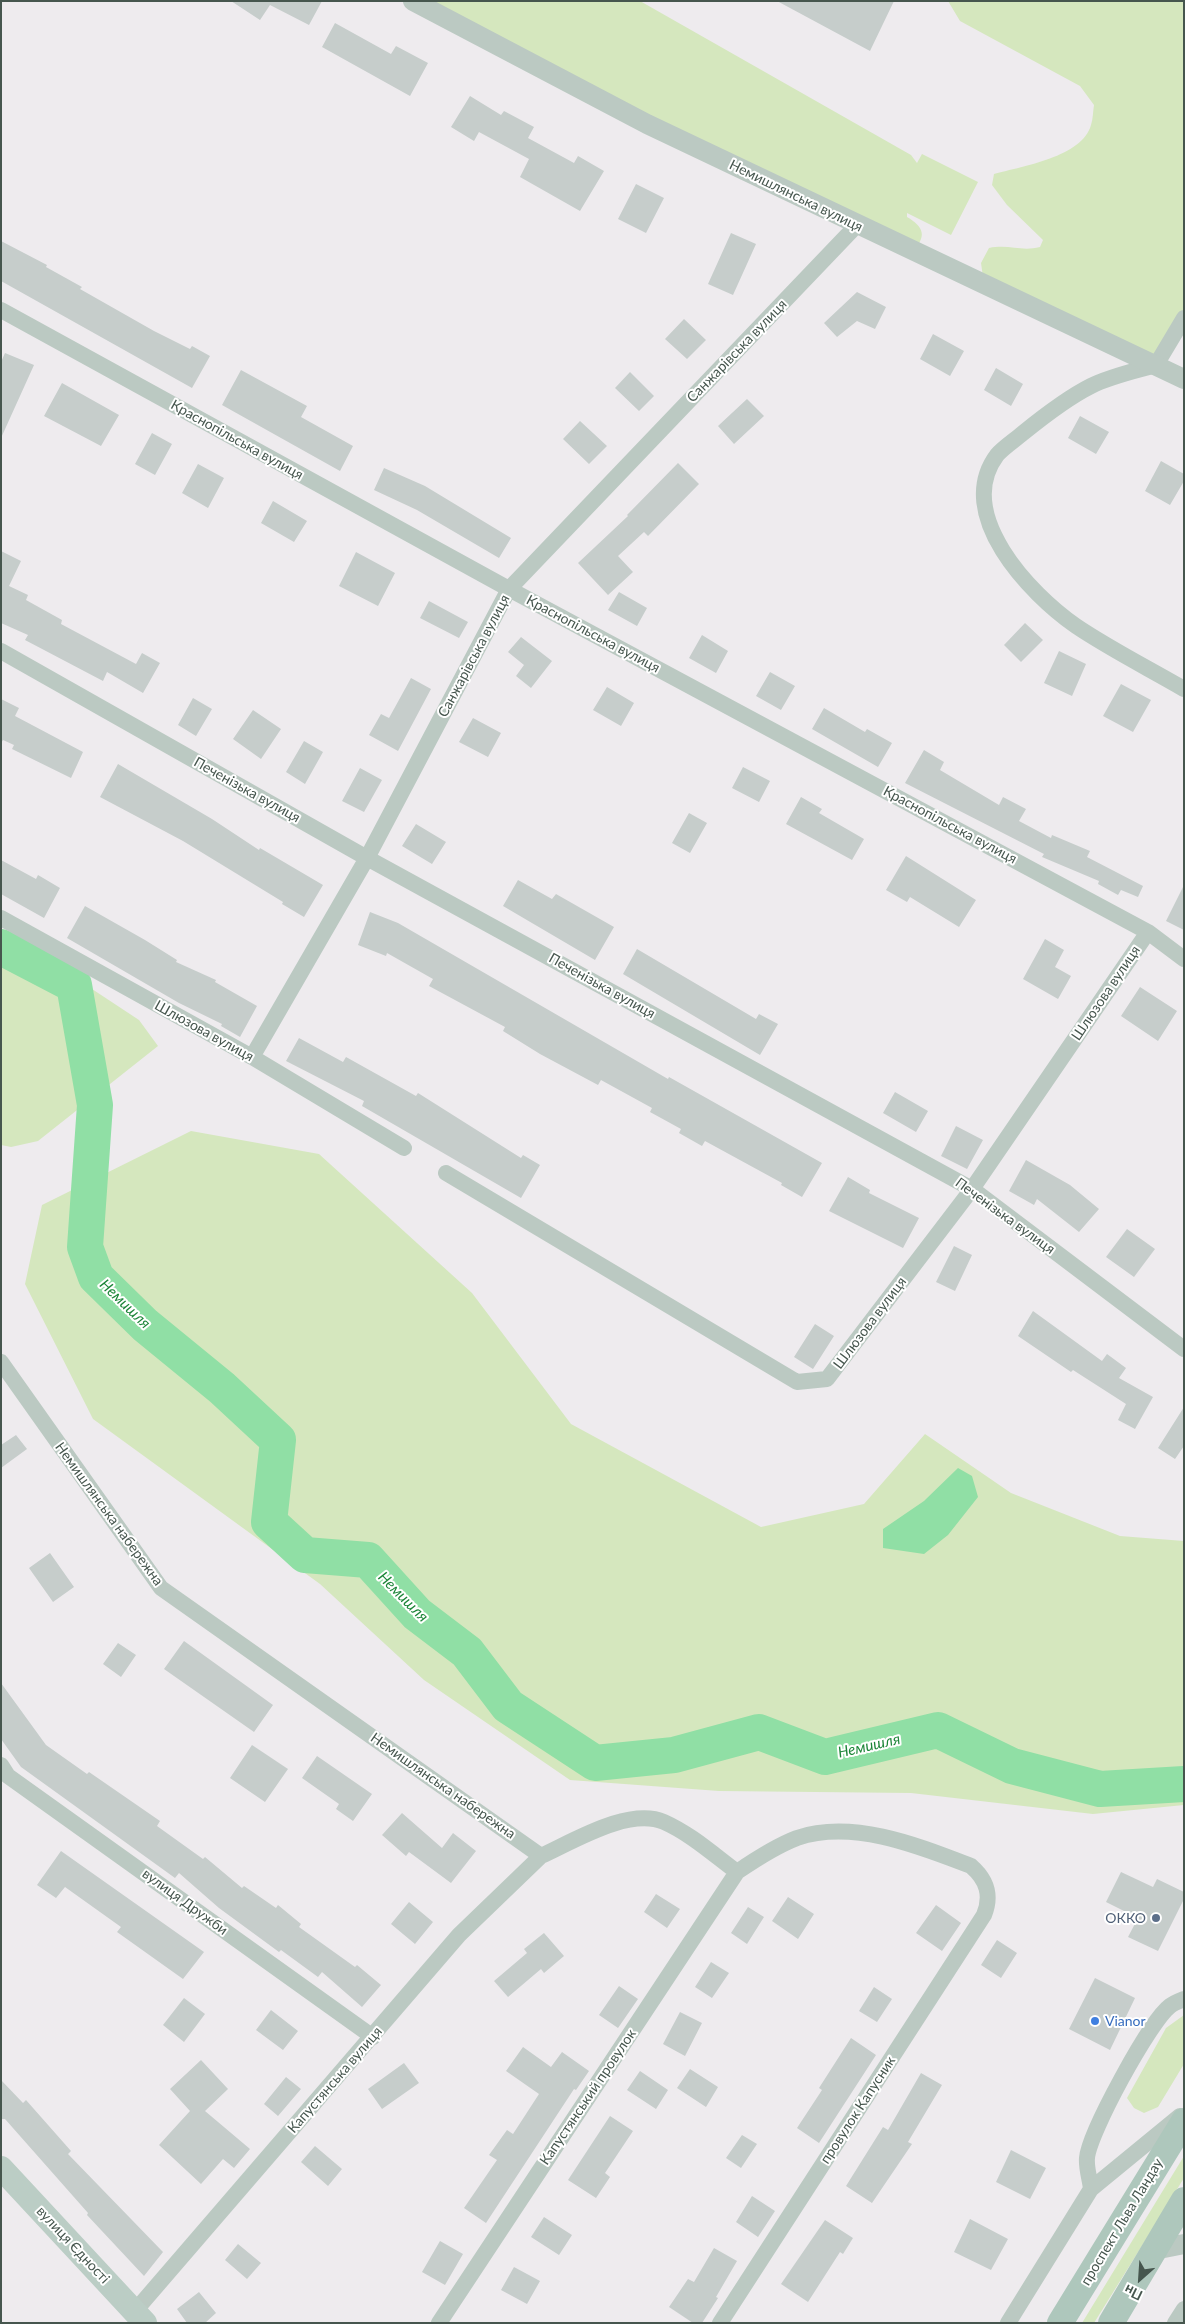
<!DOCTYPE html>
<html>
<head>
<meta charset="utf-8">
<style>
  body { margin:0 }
  #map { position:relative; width:1185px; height:2324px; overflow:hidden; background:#eeebee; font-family:Lato,sans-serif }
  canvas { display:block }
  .frame { position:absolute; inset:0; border:2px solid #46564e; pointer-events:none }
  .north { position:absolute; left:1115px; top:2254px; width:50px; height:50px; -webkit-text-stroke:4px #fff; paint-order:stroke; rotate:206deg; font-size:14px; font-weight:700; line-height:20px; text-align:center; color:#46564e }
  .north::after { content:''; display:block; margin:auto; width:18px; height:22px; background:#46564e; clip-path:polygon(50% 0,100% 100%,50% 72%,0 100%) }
</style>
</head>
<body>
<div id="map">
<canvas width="1185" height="2324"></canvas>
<div class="frame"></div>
<div class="north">Пн</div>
</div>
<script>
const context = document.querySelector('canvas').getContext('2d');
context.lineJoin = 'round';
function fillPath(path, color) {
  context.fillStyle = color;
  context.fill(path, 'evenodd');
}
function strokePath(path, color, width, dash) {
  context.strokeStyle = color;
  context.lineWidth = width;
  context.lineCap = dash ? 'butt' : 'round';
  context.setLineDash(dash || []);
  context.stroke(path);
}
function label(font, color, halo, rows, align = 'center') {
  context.font = font + ' Lato,sans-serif';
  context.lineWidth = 4;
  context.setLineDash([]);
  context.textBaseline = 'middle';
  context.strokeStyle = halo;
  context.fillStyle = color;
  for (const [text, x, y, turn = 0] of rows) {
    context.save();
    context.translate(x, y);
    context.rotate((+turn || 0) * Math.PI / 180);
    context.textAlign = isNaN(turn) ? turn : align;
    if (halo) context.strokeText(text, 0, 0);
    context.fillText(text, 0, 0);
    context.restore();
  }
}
const green = new Path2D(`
  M413,1H640L911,155L917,163L922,154L978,182L951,235L907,213V217C924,227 927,236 913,251Z
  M948,1H1184V318L1156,365L984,284L981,263L989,248C1010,244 1021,252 1040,247L1043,240L1007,205L992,185L994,174C1023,166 1082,157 1091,125C1093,119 1093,111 1094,105L1080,86L960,21Z
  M1,936L89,987L139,1020L158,1046L38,1141L11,1147L1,1145Z
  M191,1131L319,1154L472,1293L571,1424L761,1527L864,1504L925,1434L1011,1493L1120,1536L1184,1541V1805L1093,1814L911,1793L719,1791L570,1780L424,1680L320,1584L93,1419L25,1284L42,1205Z
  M1184,2015V2064L1158,2107L1144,2113L1134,2108L1127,2098L1166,2028Z
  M1184,2156V2178L1094,2323H1082Z`);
const water = new Path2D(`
  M958,1468L972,1476L978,1497L948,1535L924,1554L883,1548V1529L924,1501Z`);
const river = new Path2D(`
  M1,947L74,985L95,1105L85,1247L96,1277L145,1325L222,1388L278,1440L269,1522L305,1555L368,1560L417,1614L467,1652L508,1706L595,1763L674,1755L759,1732L825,1757L938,1730L1012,1766L1100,1789L1184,1784`);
const building = new Path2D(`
  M231,1H322L309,25L270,5L260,20Z
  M777,1H894L870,51Z
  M335,23L391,54L396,46L428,63L410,96L322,47Z
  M470,96L501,115L504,111L534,127L528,138L574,163L578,156L604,171L580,211L520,177L529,159L479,132L474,141L451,127Z
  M636,184L664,198L646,233L618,219Z
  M731,233L756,244L733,295L708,284Z
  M1,241L47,265L46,267L82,287L80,289L154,331L190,349L192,346L210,356L192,388L1,281Z
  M857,292L886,307L875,329L857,321L837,337L824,323Z
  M684,319L706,340L687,359L665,339Z
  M933,334L964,351L950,376L920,359Z
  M5,353L34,365L1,438V362Z
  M996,368L1023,384L1011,406L984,390Z
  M241,370L307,406L301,417L353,446L340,471L222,405Z
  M630,372L654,396L639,411L615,388Z
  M62,383L119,415L101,446L44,416Z
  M747,399L764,416L734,444L718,426Z
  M1080,416L1109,432L1096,454L1068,438Z
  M580,421L607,446L589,464L563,439Z
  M152,433L172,444L155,475L135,464Z
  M1161,461L1184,474V481L1170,505L1145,491Z
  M678,463L699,484L648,536L644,532L618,556L633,572L608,595L578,563L628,516L627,515Z
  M198,464L224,478L208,508L182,493Z
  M384,468L425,486L511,538L499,558L417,510L374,490Z
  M273,501L307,521L294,542L261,523Z
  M1,551L21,561L9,586L28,595L26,600L62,620L61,624L136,664L142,653L160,663L143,693L107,672L103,681L25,640L28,635L1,623Z
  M356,552L395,573L378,606L339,586Z
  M619,592L647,608L637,626L608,610Z
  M429,601L468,622L459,638L420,618Z
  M1025,623L1043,640L1021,662L1004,645Z
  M702,635L728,651L716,673L689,658Z
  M521,637L552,661L531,688L516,676L524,665L508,652Z
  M1059,651L1086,664L1072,696L1044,683Z
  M770,672L795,686L781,710L756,696Z
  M411,678L431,689L398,751L369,735L381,714L389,718Z
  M1121,684L1151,700L1133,732L1103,716Z
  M607,687L634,703L621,726L593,710Z
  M193,698L212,709L196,736L178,725Z
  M1,699L19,708L15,716L83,752L71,778L12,749L14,745L3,740L1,743Z
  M824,708L865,732L867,729L892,743L878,767L812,729Z
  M253,710L281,729L261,759L233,739Z
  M473,718L501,733L488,757L459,742Z
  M304,741L323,752L305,784L286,772Z
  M924,750L944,762L940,770L999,805L1003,797L1026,809L1019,821L1051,838L1052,835L1090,851L1087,857L1143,886L1138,897L1121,890L1118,895L1098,884L1099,881L1042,857L1044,854L905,783Z
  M118,764L212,819L259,850L260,848L323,885L304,917L282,904L283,902L183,841L100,797Z
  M743,767L770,781L759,802L732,788Z
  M360,768L382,780L364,812L342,801Z
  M801,797L822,809L819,813L864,839L852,860L786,824Z
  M689,813L707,823L690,853L672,843Z
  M416,824L446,842L432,864L402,846Z
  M906,856L976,900L959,927L910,897L907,902L886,890Z
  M1,860L36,879L38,875L60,888L44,918L1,894Z
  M518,880L552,899L556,894L614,927L595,960L503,906Z
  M1184,885V930L1166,921Z
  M85,906L145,940L177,960L176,962L216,980L215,982L257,1006L240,1037L221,1026L222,1024L179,1003L67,938Z
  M370,912L398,923L668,1079L669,1077L822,1163L802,1197L781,1185L782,1183L705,1141L702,1146L679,1133L681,1129L650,1112L652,1108L601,1080L598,1085L540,1054L503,1031L505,1027L429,986L433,979L387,953L386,956L358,945Z
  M1045,939L1064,950L1055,967L1071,976L1058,999L1023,979Z
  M637,949L756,1019L759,1014L778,1024L760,1055L623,974Z
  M1140,987L1177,1011L1158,1041L1121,1016Z
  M299,1038L343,1062L346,1057L416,1096L418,1093L521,1158L523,1155L540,1165L521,1198L362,1106L364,1101L286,1061Z
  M895,1092L928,1111L916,1132L883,1113Z
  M956,1126L983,1140L967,1169L941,1156Z
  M1026,1160L1070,1185L1099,1209L1079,1232L1037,1199L1034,1205L1009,1191Z
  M848,1177L870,1190L869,1193L919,1218L903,1248L829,1211Z
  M1127,1229L1155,1249L1134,1277L1106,1257Z
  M954,1246L972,1255L955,1291L936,1282Z
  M1033,1311L1102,1361L1107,1354L1126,1368L1119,1378L1153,1397L1135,1429L1118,1420L1126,1404L1073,1370L1071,1372L1018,1336Z
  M815,1324L834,1336L813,1369L794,1357Z
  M1184,1407V1446L1175,1459L1158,1448Z
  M16,1435L27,1449L1,1468V1445Z
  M50,1553L74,1587L53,1602L29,1568Z
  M184,1641L273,1705L254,1732L164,1669Z
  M118,1643L136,1655L121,1677L103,1664Z
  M1,1683L46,1745L87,1774L89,1772L160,1821L157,1826L203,1859L205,1857L242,1888L244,1886L276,1908L278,1905L301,1924L299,1927L355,1967L357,1965L381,1985L362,2007L322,1972L318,1977L281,1950L279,1952L219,1908L179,1873L175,1878L21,1767L1,1739Z
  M252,1745L288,1769L265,1802L230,1778Z
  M317,1756L372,1794L353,1821L336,1809L339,1804L302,1778Z
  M402,1813L442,1848L453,1833L476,1851L451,1883L409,1852L406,1856L382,1835Z
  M61,1851L204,1952L183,1979L117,1932L121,1927L65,1887L56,1898L37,1885Z
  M1121,1872L1153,1887L1157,1879L1184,1892V1899L1158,1951L1128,1937L1138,1918L1106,1902Z
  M656,1894L680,1909L667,1928L644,1912Z
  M788,1897L814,1914L798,1939L772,1921Z
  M409,1902L433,1922L415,1944L391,1924Z
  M936,1905L961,1923L942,1951L916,1933Z
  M748,1907L764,1917L747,1944L731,1933Z
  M544,1933L564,1956L544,1973L541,1969L508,1997L494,1981L527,1953L524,1949Z
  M997,1940L1017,1953L1001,1978L981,1965Z
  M711,1962L729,1973L712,1998L695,1987Z
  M1095,1978L1135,1998L1110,2050L1069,2029Z
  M619,1986L638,1999L618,2028L599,2015Z
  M874,1987L892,1999L877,2022L859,2011Z
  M184,1998L205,2014L184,2042L163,2025Z
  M271,2010L298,2031L283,2050L256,2030Z
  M680,2012L702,2023L685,2056L663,2044Z
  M851,2038L876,2055L819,2143L797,2128L822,2090L819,2088Z
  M523,2047L551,2067L562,2052L589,2071L576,2090L574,2089L486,2223L464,2208L497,2160L489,2155L507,2130L513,2134L539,2094L506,2071Z
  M201,2060L228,2089L205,2111L250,2149L234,2168L223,2159L201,2184L159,2145L190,2111L170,2089Z
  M404,2063L419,2083L382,2109L368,2089Z
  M690,2069L718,2087L706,2107L677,2088Z
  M640,2071L668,2090L656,2109L627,2090Z
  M921,2073L942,2085L908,2142L912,2144L872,2203L846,2186L883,2127L888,2130Z
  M286,2077L301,2089L278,2116L264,2104Z
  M1,2080L23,2103L26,2100L71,2151L68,2154L163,2252L144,2276L87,2215L88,2213L5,2119H1Z
  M610,2116L633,2131L605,2173L610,2177L596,2198L568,2180Z
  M742,2135L757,2144L741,2168L726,2158Z
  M315,2146L342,2169L328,2186L301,2162Z
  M1011,2150L1046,2168L1030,2199L996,2182Z
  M752,2196L775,2211L758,2237L736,2222Z
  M544,2217L572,2235L559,2255L531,2237Z
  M970,2219L1008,2239L991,2270L954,2252Z
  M825,2220L853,2238L843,2254L840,2252L808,2302L781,2284Z
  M440,2241L463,2254L445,2285L422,2272Z
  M238,2244L261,2263L247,2279L225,2260Z
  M714,2248L737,2261L716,2297L718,2298L702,2323H693L669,2307L688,2279L694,2282Z
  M514,2267L540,2281L527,2304L501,2290Z
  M199,2292L216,2313L205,2323H187L177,2309Z`);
const minor = new Path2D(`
  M1,310L509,589L1148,932L1184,959
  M1184,318L1156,365C1135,371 1111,376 1091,386C1067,398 1044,416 1023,433C1015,440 1004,447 997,455C953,514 1030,594 1076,626C1110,649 1148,668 1184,689
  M1,651L367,858L972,1189L1184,1349
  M1,918L252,1057L404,1148
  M252,1057L367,858L509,589L857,225
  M446,1173L797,1382L827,1379L972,1189L1148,932
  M1,1362L161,1588L541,1856C574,1841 629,1807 664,1822C691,1834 714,1855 737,1872
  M1,1765L8,1776L373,2037
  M1091,2189C1090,2179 1086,2168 1087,2158C1089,2133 1150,2021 1170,2006C1174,2003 1179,2001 1184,1999
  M135,2311L459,1935L541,1856
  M439,2323L737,1872C756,1859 776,1846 797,1838C853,1819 919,1846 971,1866C987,1880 992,1895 984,1915L720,2323
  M1008,2323L1091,2189L1180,2116
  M1175,2323L1184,2309`);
const tertiary = new Path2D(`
  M413,1L647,124L1184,379
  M1154,2250L1184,2244`);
const secondary = new Path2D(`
  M1,2168L145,2323`);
const primary = new Path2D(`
  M1060,2323L1184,2121
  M1111,2323L1184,2200`);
const markers = [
  [1156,1918,5,"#5c6f8a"],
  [1095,2021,5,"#3f7fe0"]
];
const streetNames = [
  ["Немишлянська вулиця",796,196,26],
  ["Санжарівська вулиця",737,351,-46],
  ["Краснопільська вулиця",237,440,29],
  ["Краснопільська вулиця",593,634,28],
  ["Санжарівська вулиця",474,656,-62],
  ["Печенізька вулиця",247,790,29],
  ["Краснопільська вулиця",950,825,28],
  ["Печенізька вулиця",602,986,29],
  ["Шлюзова вулиця",1106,993,-56],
  ["Шлюзова вулиця",204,1031,29],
  ["Печенізька вулиця",1005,1216,36],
  ["Шлюзова вулиця",870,1323,-53],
  ["Немишлянська набережна",109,1514,54],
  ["Немишлянська набережна",443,1786,35],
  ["вулиця Дружби",185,1902,36],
  ["Капустянська вулиця",335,2080,-49],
  ["Капустянський провулок",588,2097,-56],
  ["провулок Капусник",858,2110,-57],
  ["проспект Льва Ландау",1122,2222,-59],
  ["вулиця Єдності",73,2245,47]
];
const serviceNames = [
  ["ОККО",1146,1918]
];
const shopNames = [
  ["Vianor",1105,2021]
];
const waterNames = [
  ["Немишля",125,1304,44],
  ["Немишля",403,1597,45],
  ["Немишля",869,1746,-13]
];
fillPath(green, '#d5e7be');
fillPath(water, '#90dfa5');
strokePath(river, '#90dfa5', 36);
fillPath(building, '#c6cdcb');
strokePath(minor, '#bbc9c2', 16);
strokePath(tertiary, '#bbc9c2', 20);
strokePath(secondary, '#bbcdc5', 24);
strokePath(primary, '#aec7bc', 26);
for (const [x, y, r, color] of markers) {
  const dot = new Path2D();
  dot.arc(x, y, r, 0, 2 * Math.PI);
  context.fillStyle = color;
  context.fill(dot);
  strokePath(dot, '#fff', 2);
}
label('14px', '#46564e', '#fff', streetNames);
label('14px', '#4e5e75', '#fff', serviceNames, 'right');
label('14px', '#366cbe', '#fff', shopNames, 'left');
label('italic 15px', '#1c8538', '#fff', waterNames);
</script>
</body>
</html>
